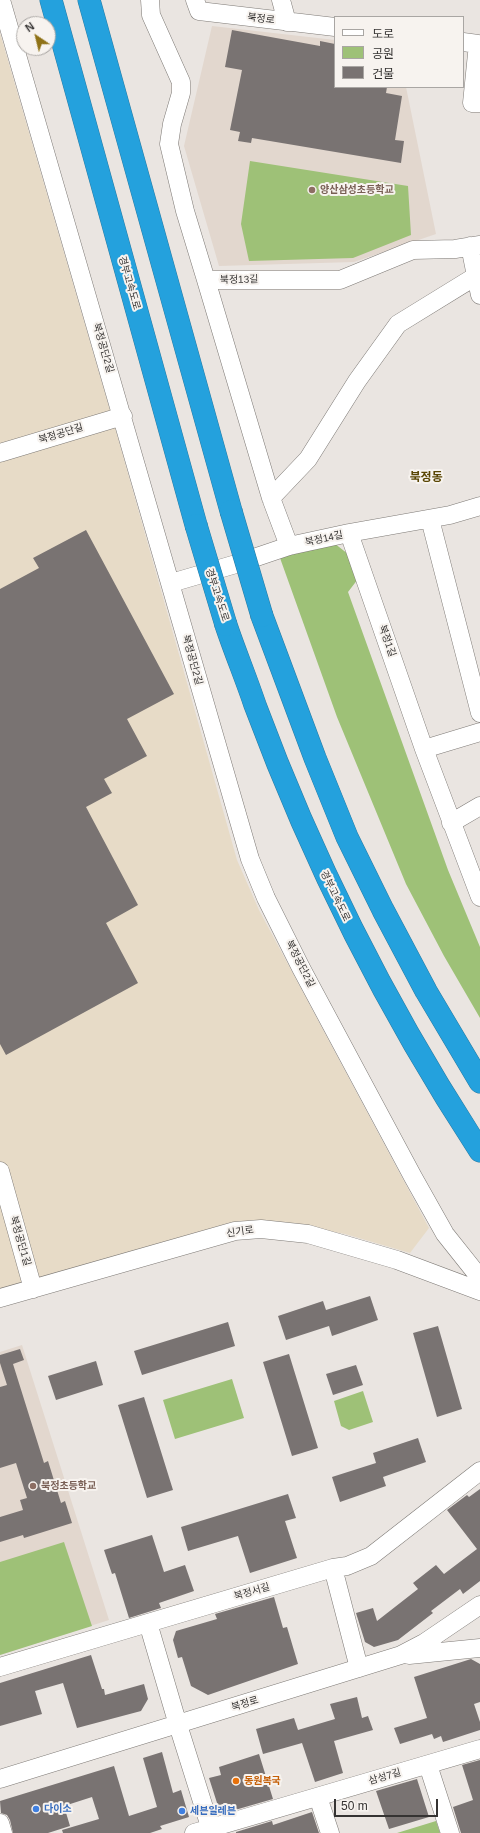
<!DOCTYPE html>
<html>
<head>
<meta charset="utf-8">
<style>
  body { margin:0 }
  #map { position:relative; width:480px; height:1833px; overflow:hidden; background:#eae5e1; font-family:Arial,"Noto Sans KR",sans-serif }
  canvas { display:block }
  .legend { position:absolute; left:334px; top:16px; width:130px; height:72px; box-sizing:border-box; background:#f7f3ef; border:1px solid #a9a6a3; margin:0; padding:5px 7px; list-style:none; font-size:12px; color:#353332 }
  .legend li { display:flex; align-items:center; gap:8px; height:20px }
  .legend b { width:20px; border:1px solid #a9a6a3 }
  .north { position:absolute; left:16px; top:16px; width:40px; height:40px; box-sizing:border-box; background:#f7f3ef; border:1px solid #a9a6a3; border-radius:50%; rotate:325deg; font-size:11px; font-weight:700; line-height:16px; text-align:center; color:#353332 }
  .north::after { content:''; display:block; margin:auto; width:14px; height:18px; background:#8f7217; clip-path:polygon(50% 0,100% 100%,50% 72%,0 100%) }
  .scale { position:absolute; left:334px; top:1799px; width:104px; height:18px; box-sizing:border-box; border:2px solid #353332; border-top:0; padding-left:5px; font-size:12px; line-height:14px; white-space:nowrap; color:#353332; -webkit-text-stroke:3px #f7f3ef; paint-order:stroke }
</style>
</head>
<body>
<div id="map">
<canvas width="480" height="1833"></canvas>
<ul class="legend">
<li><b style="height:5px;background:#fff"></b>도로</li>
<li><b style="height:11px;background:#9ec177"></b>공원</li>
<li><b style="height:11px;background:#797372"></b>건물</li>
</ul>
<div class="north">N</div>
<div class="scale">50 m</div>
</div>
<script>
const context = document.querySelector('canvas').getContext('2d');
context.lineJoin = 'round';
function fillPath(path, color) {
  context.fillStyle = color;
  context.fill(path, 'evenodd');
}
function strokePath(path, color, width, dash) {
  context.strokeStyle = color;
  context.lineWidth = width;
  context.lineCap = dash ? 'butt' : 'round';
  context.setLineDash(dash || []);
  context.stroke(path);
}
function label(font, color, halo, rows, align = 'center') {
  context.font = font + ' Arial,"Noto Sans KR",sans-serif';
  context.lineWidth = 4;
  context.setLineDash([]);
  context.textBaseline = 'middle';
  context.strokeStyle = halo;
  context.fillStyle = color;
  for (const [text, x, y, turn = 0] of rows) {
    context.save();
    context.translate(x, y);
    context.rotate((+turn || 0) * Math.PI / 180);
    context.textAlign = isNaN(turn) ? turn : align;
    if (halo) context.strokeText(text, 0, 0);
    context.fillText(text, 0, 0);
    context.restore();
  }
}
const industrial = new Path2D(`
  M0,33L116,431L237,860L259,910L429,1228L410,1253L345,1234L281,1222L219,1227L0,1290Z`);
const built = new Path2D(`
  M212,26L335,40V87H406L436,234L354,262L219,266L184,146Z
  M22,1345L109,1620L0,1655V1352Z`);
const green = new Path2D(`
  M250,161L408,186L411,235L353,258L249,261L241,224Z
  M334,543L348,554L358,579L348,592L448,870L480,947V1018L444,956L406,884L337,717L280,558Z
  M232,1379L244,1418L175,1439L163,1400Z
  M363,1391L373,1422L349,1430L341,1426L334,1401Z
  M64,1542L92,1626L0,1655V1562Z
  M436,1821L440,1833H397Z`);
const building = new Path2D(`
  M232,30L320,46V41L335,44V87H387L386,93L402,96L395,140L404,141L401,163L252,138L251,143L238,141L240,132L230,130L242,70L225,67Z
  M86,530L174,694L127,719L147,756L104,779L112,793L86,807L138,905L106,923L138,983L6,1055L0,1044V589L39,568L33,558Z
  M370,1296L378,1320L332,1336L329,1326L286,1340L278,1316L323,1301L326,1310Z
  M228,1322L235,1346L142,1375L134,1351Z
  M438,1326L462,1409L437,1417L413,1333Z
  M20,1349L24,1360L13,1364L44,1463L48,1461L61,1503L65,1501L72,1523L24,1538L23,1535L0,1542V1517L23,1510L20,1500L27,1498L16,1463L0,1468V1387L7,1385L0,1363V1355Z
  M289,1354L318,1448L292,1456L263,1362Z
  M96,1361L103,1385L56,1400L48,1376Z
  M356,1365L363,1385L333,1395L326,1374Z
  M144,1397L173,1490L147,1498L118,1405Z
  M418,1438L426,1462L383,1477L386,1486L340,1502L332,1477L376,1463L373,1453Z
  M480,1489V1581L463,1594L460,1589L431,1611L433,1613L398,1640L374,1647L365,1642L356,1613L373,1608L377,1621L418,1589L413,1583L436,1565L444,1574L477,1549L447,1510L467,1495L469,1497Z
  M288,1494L296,1518L285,1521L297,1558L250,1573L238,1536L188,1551L181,1527Z
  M152,1535L164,1572L185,1565L194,1591L159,1603L161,1608L129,1618L115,1573L112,1574L104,1550Z
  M274,1597L283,1628L287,1627L298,1664L208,1695L191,1686L182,1657L178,1658L173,1640L176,1631L217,1619L215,1614Z
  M91,1655L102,1689H104L105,1695L144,1684L148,1699L141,1711L77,1728L63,1683L35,1691L42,1714L0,1726V1683Z
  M471,1659L480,1664V1702L474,1704L480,1722V1730L443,1742L441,1736L434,1739L432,1734L400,1744L394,1728L427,1718L414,1677Z
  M357,1697L362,1718L368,1716L373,1730L334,1741L343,1773L315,1782L302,1743L263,1754L256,1729L294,1718L298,1730L335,1719L330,1704Z
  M162,1752L173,1793L181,1790L189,1817L160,1826L162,1829L150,1833H63L62,1830L99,1819L92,1797L64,1806L70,1826L48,1833H13L10,1820L7,1815L1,1813L0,1801L114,1766L129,1816L157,1807L143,1758Z
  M259,1754L273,1799L228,1812L218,1806L209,1778L221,1775L219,1767Z
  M480,1760V1833H461L453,1807L473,1800L462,1765Z
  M417,1779L429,1817L389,1829L376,1791Z
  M312,1812L319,1833H236V1832L272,1821L273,1825Z`);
const minor = new Path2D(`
  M1,0L250,859L266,898L301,968L413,1177L445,1234L480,1278
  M150,0L151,15L181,82V93L172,124L169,144L185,211L206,280
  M195,0L199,11L335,27
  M281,0L287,22
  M463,42L478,44L472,103H480
  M476,276L480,295
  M0,453L123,416
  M271,498L308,459L357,381L398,324L476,276L470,246
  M430,519L480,713
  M349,533L424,749L480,897
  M289,546L271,498L206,280H340L413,250L455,249L480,245
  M171,583L236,564L289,546L349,533L450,515L480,506
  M424,749L480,732
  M451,823L480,806
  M0,1171L33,1289
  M0,1298L235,1231L261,1229L308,1234L397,1260L480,1291
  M333,1568L359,1668
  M148,1623L178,1725L212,1833
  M409,1655L480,1648
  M0,1667L333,1568L347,1566L371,1556L480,1471
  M428,1765L450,1833
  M0,1779L401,1655L424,1643L480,1605
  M318,1797L330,1833
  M0,1823L3,1833
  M194,1833L480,1749`);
const highway = new Path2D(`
  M51,0L196,525
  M89,0L231,511
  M262,616L315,758L347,837L383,910L426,991L480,1082
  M226,625C235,652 246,678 255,705C314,864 387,1009 480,1151`);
const highwayBridge = new Path2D(`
  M231,511L262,616
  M196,525L226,625`);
const markers = [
  [312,190,4,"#8d6e63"],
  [33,1486,4,"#8d6e63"],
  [236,1781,4,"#e8710a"],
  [36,1809,4,"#3f7fe0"],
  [182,1811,4,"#3f7fe0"]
];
const streetNames = [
  ["북정로",261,19,7],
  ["북정13길",239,280,-1],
  ["경부고속도로",129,283,74],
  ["북정공단2길",103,348,74],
  ["북정공단길",61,434,-17],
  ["북정14길",324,539,-12],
  ["경부고속도로",217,595,72],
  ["북정1길",387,641,71],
  ["북정공단2길",192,660,75],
  ["경부고속도로",335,896,64],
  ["북정공단2길",300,964,63],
  ["신기로",240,1232,-8],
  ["북정공단1길",20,1241,74],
  ["북정서길",252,1592,-16],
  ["북정로",245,1704,-17],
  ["삼성7길",385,1777,-16]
];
const educationNames = [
  ["양산삼성초등학교",320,190],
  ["북정초등학교",41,1486]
];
const foodNames = [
  ["동원복국",244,1781]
];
const shopNames = [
  ["다이소",44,1809],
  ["세븐일레븐",190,1811]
];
const quarterNames = [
  ["북정동",426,478]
];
fillPath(industrial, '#e7dbc7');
fillPath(built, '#e2d7ce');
fillPath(green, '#9ec177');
fillPath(building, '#797372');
strokePath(minor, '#7e7a76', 19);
strokePath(highway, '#2a7aa1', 23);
strokePath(minor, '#fff', 18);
strokePath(highway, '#24a1dd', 22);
strokePath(highwayBridge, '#2a7aa1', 23, []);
strokePath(highwayBridge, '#24a1dd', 22);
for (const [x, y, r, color] of markers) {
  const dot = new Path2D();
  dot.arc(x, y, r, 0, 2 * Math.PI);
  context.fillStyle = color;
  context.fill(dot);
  strokePath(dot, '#f7f3ef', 1.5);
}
label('10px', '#353332', '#f7f3ef', streetNames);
label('bold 10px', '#785e54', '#f7f3ef', educationNames, 'left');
label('bold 10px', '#c56008', '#f7f3ef', foodNames, 'left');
label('bold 10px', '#366cbe', '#f7f3ef', shopNames, 'left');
label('bold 12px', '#5a4604', '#f7f3ef', quarterNames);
</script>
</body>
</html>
